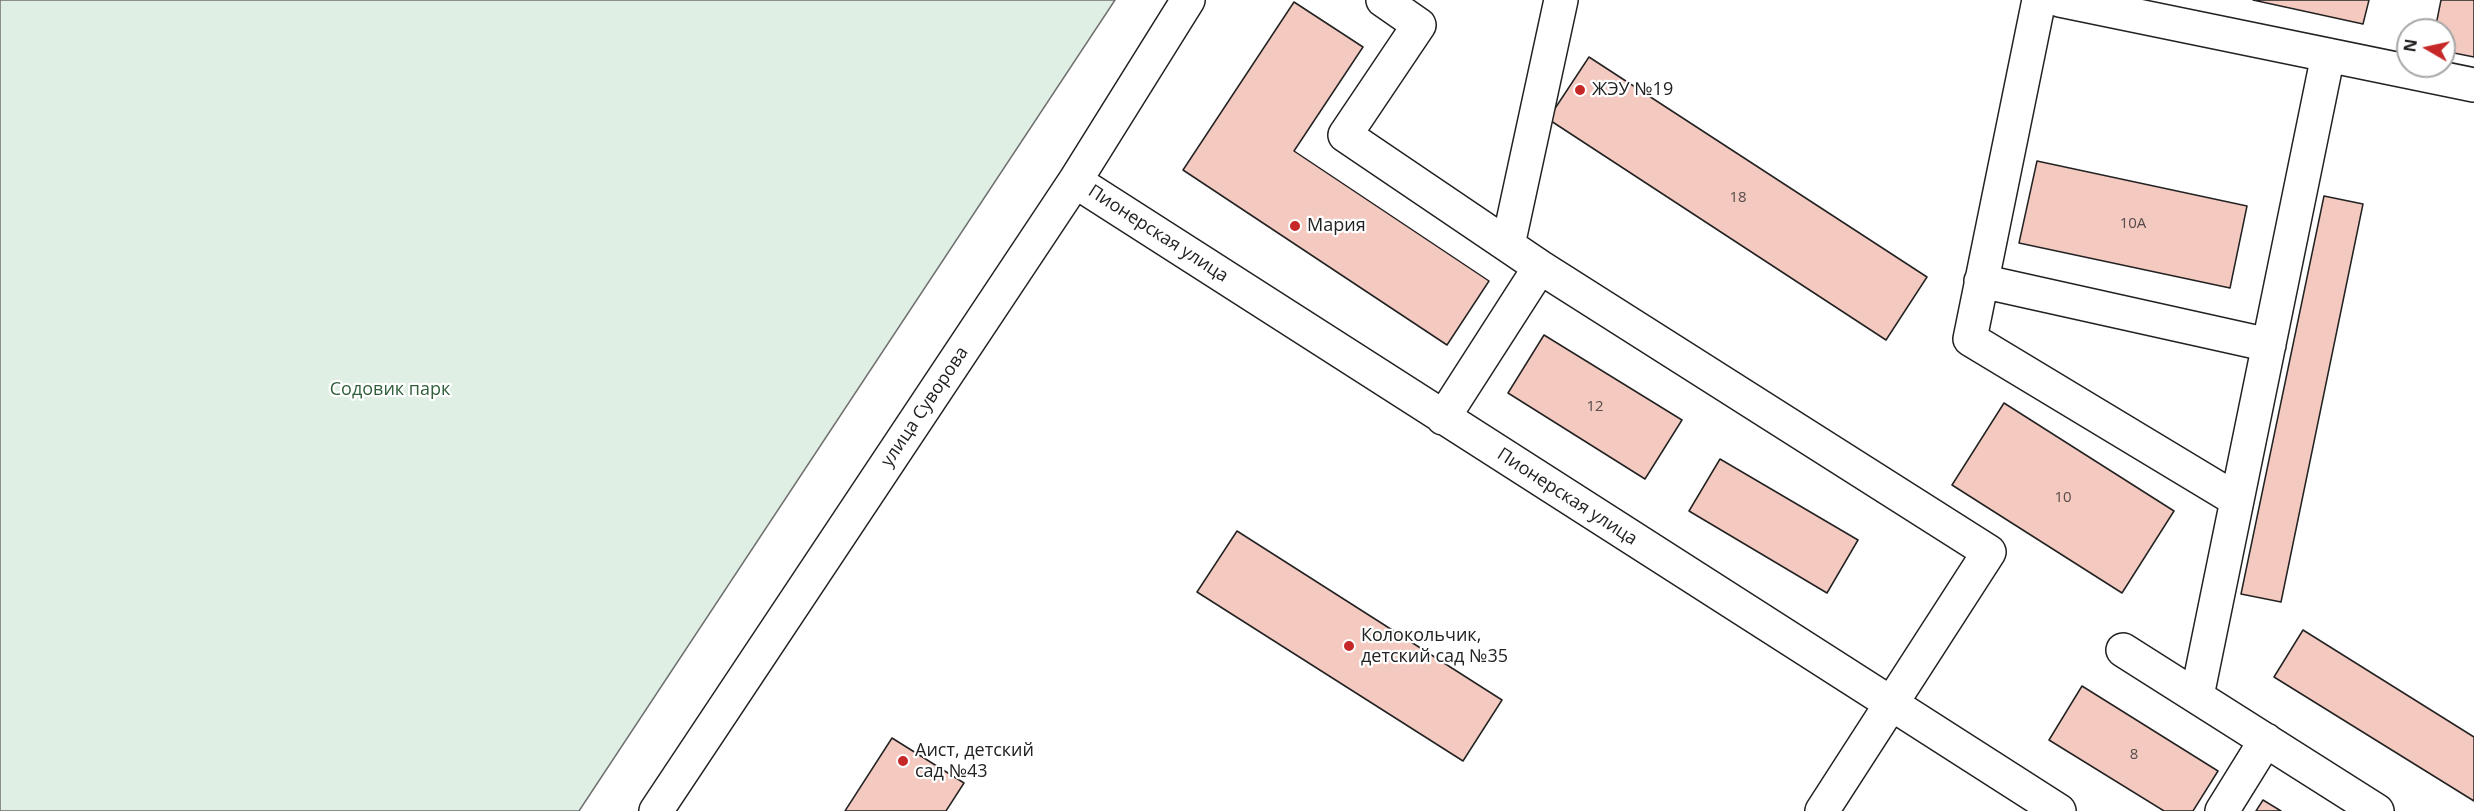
<!DOCTYPE html>
<html>
<head>
<meta charset="utf-8">
<style>
  body { margin:0 }
  #map { position:relative; width:2474px; height:811px; overflow:hidden; background:#fff; font-family:"Open Sans",sans-serif }
  canvas { display:block }
  .north { position:absolute; left:2396px; top:18px; width:60px; height:60px; box-sizing:border-box; background:#fff; border:2px solid #a7a7a7; border-radius:50%; rotate:279deg; font-size:16px; font-weight:700; line-height:24px; text-align:center; color:#222 }
  .north::after { content:''; display:block; margin:auto; width:21px; height:27px; background:#c62828; clip-path:polygon(50% 0,100% 100%,50% 72%,0 100%) }
</style>
</head>
<body>
<div id="map">
<canvas width="2474" height="811"></canvas>
<div class="north">N</div>
</div>
<script>
const context = document.querySelector('canvas').getContext('2d');
context.lineJoin = 'round';
function fillPath(path, color) {
  context.fillStyle = color;
  context.fill(path, 'evenodd');
}
function strokePath(path, color, width, dash) {
  context.strokeStyle = color;
  context.lineWidth = width;
  context.lineCap = dash ? 'butt' : 'round';
  context.setLineDash(dash || []);
  context.stroke(path);
}
function label(font, color, halo, rows, align = 'center') {
  context.font = font + ' "Open Sans",sans-serif';
  context.lineWidth = 4.5;
  context.setLineDash([]);
  context.textBaseline = 'middle';
  context.strokeStyle = halo;
  context.fillStyle = color;
  for (const [text, x, y, turn = 0] of rows) {
    context.save();
    context.translate(x, y);
    context.rotate((+turn || 0) * Math.PI / 180);
    context.textAlign = isNaN(turn) ? turn : align;
    if (halo) context.strokeText(text, 0, 0);
    context.fillText(text, 0, 0);
    context.restore();
  }
}
const green = new Path2D(`
  M0,0H1115L579,811H0Z`);
const building = new Path2D(`
  M2253,0H2369L2363,24Z
  M2441,0H2474V57L2444,51V30H2435Z
  M1294,2L1363,47L1294,151L1489,281L1447,345L1183,170Z
  M1589,57L1927,277L1886,340L1548,119Z
  M2037,161L2247,206L2230,288L2019,243Z
  M2324,196L2363,204L2281,602L2241,594Z
  M1544,335L1682,420L1645,479L1508,393Z
  M2004,403L2174,511L2122,593L1952,485Z
  M1720,459L1858,540L1827,593L1689,511Z
  M1237,531L1502,700L1463,761L1197,592Z
  M2303,630L2474,737V801L2274,677Z
  M2082,686L2218,771L2193,811H2164L2049,740Z
  M892,738L964,783L946,811H845Z
  M2263,800L2281,811H2256Z`);
const minor = new Path2D(`
  M1383,0L1419,25L1345,135L1540,267L1989,552L1822,811
  M2039,0L1970,339L2237,500
  M2060,0L2474,85
  M1075,181L2059,811
  M1508,245L1561,0
  M1981,281L2269,345
  M1443,418L1540,267
  M2123,650L2377,811
  M2197,696L2328,55
  M656,811L1075,181L1188,0
  M2222,811L2266,740`);
const markers = [
  [1580,90,6,"#c62828"],
  [1295,226,6,"#c62828"],
  [1349,646,6,"#c62828"],
  [903,761,6,"#c62828"]
];
const numberNames = [
  ["18",1738,198],
  ["10А",2133,224],
  ["12",1595,407],
  ["10",2063,498],
  ["8",2134,755]
];
const poiNames = [
  ["ЖЭУ №19",1592,90],
  ["Мария",1307,226],
  ["Колокольчик,",1361,636],
  ["детский сад №35",1361,657],
  ["Аист, детский",915,751],
  ["сад №43",915,772]
];
const streetNames = [
  ["Пионерская улица",1158,234,33],
  ["улица Суворова",925,407,-56],
  ["Пионерская улица",1567,497,33]
];
const parkNames = [
  ["Содовик парк",390,390]
];
fillPath(green, '#e0efe3');
strokePath(green, '#6f6f6f', 1.5);
fillPath(building, '#f3c9c0');
strokePath(building, '#222', 1.5);
strokePath(minor, '#222', 36);
strokePath(minor, '#fff', 33);
for (const [x, y, r, color] of markers) {
  const dot = new Path2D();
  dot.arc(x, y, r, 0, 2 * Math.PI);
  context.fillStyle = color;
  context.fill(dot);
  strokePath(dot, '#fff', 2);
}
label('15px', '#564c4a', null, numberNames);
label('18px', '#222', '#fff', poiNames, 'left');
label('18px', '#222', '#fff', streetNames);
label('18px', '#2f5e38', '#fff', parkNames);
</script>
</body>
</html>
